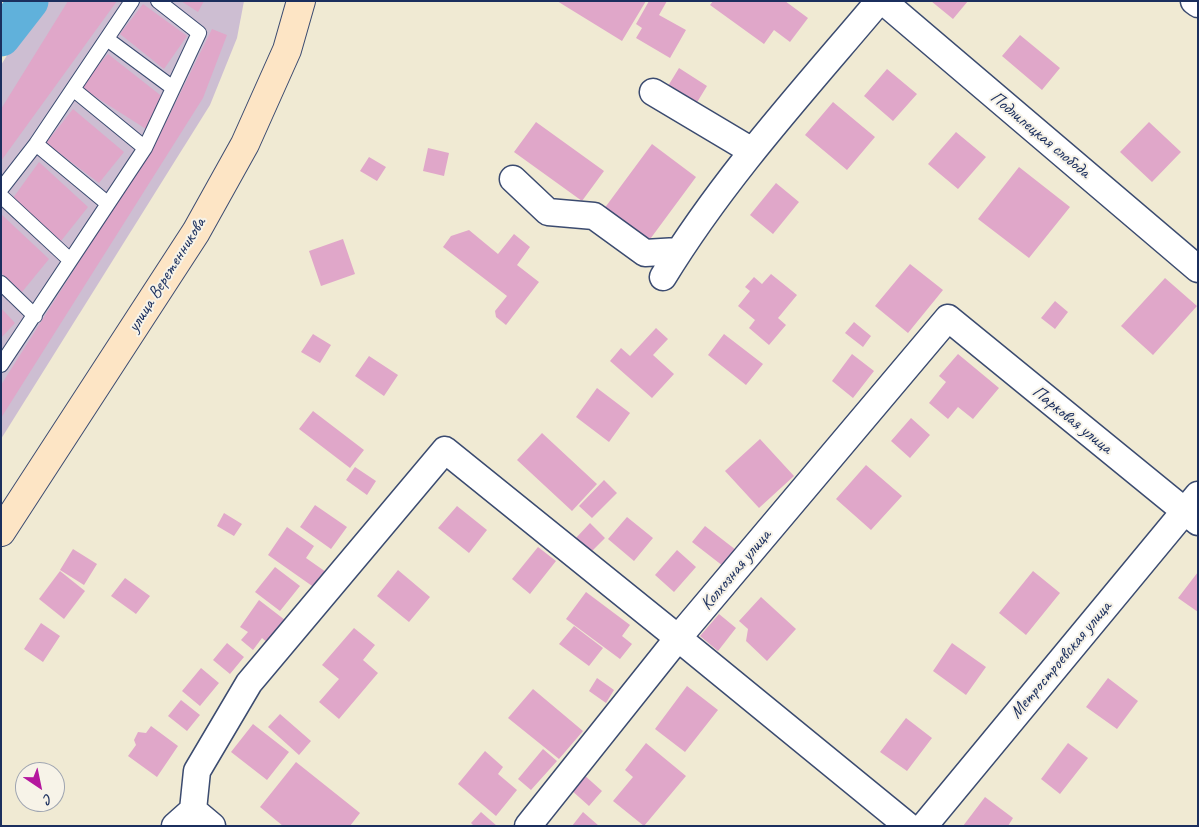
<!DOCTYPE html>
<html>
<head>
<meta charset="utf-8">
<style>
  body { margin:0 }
  #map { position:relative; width:1199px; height:827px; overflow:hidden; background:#f0ead3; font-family:Caveat,sans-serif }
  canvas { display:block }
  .frame { position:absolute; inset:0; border:2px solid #1b2f5e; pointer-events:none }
  .north { position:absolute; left:15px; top:762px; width:50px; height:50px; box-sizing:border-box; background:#f7f3e8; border:1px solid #9fa5b1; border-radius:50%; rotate:146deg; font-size:14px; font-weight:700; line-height:20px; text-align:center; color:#1b2f5e }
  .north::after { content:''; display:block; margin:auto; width:18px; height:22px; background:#b5179e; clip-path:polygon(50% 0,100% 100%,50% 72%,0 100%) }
</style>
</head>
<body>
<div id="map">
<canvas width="1199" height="827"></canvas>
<div class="frame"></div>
<div class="north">С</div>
</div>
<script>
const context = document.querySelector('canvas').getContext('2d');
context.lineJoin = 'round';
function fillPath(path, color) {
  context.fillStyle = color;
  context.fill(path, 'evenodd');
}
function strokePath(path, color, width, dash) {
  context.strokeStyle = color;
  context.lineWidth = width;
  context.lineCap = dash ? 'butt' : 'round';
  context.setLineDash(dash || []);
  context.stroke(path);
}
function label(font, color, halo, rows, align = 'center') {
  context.font = font + ' Caveat,sans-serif';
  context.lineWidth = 4;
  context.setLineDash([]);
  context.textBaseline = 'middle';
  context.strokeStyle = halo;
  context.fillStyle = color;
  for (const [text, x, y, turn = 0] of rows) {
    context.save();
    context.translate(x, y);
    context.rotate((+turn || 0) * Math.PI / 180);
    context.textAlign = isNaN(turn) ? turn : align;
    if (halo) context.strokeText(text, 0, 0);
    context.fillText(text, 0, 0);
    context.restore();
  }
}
const industrial = new Path2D(`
  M41,1H244L237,38L210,105L1,439V65Z`);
const river = new Path2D(`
  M1,37L29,1`);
const building = new Path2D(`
  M68,1H117L1,161V109Z
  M181,1H204L198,12Z
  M557,1H646L622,41Z
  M649,1H667L659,15L686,30L670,58L636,38L642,28L636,24Z
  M713,1H785L808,18L790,42L774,30L764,44L710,5Z
  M931,1H968L953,19Z
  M143,4L187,36L164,69L120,34Z
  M212,29L227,35L203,98L1,418V385L160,134Z
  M1020,35L1060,68L1042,90L1002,56Z
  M108,54L164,98L146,129L80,87Z
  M679,68L707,86L696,104L668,86Z
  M887,69L917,94L893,121L864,96Z
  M833,102L875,137L847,170L805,135Z
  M73,109L124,152L99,183L46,143Z
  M536,122L604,171L582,201L514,152Z
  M1149,122L1181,152L1152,182L1120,152Z
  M956,132L986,157L958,189L928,164Z
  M652,144L696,177L645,246L601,213Z
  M428,148L449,153L444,176L423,171Z
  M369,157L386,167L377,181L360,171Z
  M39,162L88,207L61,241L13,198Z
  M1019,167L1070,207L1029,258L978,219Z
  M776,183L799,202L773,234L750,215Z
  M1,214L49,259L22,292L1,273Z
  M469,230L498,254L514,234L530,247L517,265L539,282L506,325L496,317L495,311L507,296L443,247L451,236Z
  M343,239L355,274L321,286L309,251Z
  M910,264L943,290L908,333L875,306Z
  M771,274L797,295L778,318L786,325L769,345L749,328L755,320L738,306L750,291L745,287L754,277L762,284Z
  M1165,278L1197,306L1153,355L1121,326Z
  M1055,301L1068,312L1055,329L1041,318Z
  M1,308L15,323L1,338Z
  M854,322L871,336L863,347L845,333Z
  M656,328L668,339L653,355L674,374L652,398L610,361L621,348L630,356Z
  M313,334L331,345L320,363L301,352Z
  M724,334L763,364L746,385L708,355Z
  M852,354L874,371L853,398L832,381Z
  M958,354L999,388L973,419L958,407L948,419L929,403L946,382L939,376Z
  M369,356L398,375L384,396L355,376Z
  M597,388L630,413L609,442L576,417Z
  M313,411L364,450L350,468L299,429Z
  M911,418L930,435L910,458L891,441Z
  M542,433L597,484L572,511L517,460Z
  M760,439L794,476L759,508L725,471Z
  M866,465L902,496L871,530L836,499Z
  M355,467L376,481L367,495L346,480Z
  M604,480L617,493L592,518L579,506Z
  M315,505L347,527L331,549L300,527Z
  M457,506L487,530L469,553L438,528Z
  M224,513L242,524L234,536L217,526Z
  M627,517L653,538L634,561L608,539Z
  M590,523L605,538L590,553L575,539Z
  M705,526L736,550L723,566L692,542Z
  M287,527L314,546L306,558L326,572L315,588L268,555Z
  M538,547L556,561L530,594L512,579Z
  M73,549L97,564L84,585L60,570Z
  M677,550L696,567L674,592L655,575Z
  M275,567L300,586L280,611L255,592Z
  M398,570L430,597L409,622L377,596Z
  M60,571L85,591L64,619L39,599Z
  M1033,571L1060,593L1026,635L999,613Z
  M1198,572V612L1178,598Z
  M125,578L150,596L136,614L111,596Z
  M586,592L630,625L622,636L632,644L620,659L566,619Z
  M761,597L796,629L767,661L746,641L748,629L739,621Z
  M259,600L285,620L268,643L262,638L253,650L241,640L248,632L240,627Z
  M719,614L736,628L718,651L700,636Z
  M41,623L60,636L43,662L24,649Z
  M574,626L603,648L589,666L559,644Z
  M354,628L375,645L363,660L378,673L339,719L319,702L339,679L322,665Z
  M227,643L244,657L230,674L213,660Z
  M952,643L986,667L966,695L933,671Z
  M201,668L219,683L200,706L182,691Z
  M597,678L614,690L606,703L589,691Z
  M1108,678L1138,701L1117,729L1086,707Z
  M687,686L718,710L685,752L655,729Z
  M533,689L583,731L559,759L508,718Z
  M181,700L200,715L187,731L168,716Z
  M280,714L311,741L299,755L268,727Z
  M906,718L932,738L907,771L880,752Z
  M253,724L289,752L267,780L231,752Z
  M151,726L178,746L157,777L128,756L136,745L134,740L138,732L146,733Z
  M646,743L686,776L644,826L613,801L633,777L625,770Z
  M1068,743L1088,758L1060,794L1041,779Z
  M543,749L557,761L531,790L518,779Z
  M485,751L503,767L498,774L517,790L496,816L458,784Z
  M296,762L360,813L350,826H283L260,807Z
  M583,774L602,791L589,806L570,789Z
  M985,797L1013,818L1008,826H963Z
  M481,812L497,826H474L471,823Z
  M583,812L599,826H572Z`);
const service = new Path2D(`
  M107,39L173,88
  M73,89L145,148
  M36,144L107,203
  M1,189L36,144L132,1
  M1,196L70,260
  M1,283L35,316
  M1,365L145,148L199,33L158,1`);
const minor = new Path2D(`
  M883,1L1198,269
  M1194,1L1198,4
  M653,92L752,151
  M513,179L548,212L594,216L645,253L678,251
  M663,277C724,177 804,90 879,1
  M193,810L197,771L249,683L445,450L678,638L908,826
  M193,810L212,826
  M175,826L193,810
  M528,826L678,638L948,318L1198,522
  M924,826L1198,495`);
const secondary = new Path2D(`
  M1,532L196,232L245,144L287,50L301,1`);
const streetNames = [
  ["Подлипецкая слобода",1040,135,40],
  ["улица Веретенникова",167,275,-58],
  ["Парковая улица",1072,420,39],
  ["Колхозная улица",736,570,-50],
  ["Метростроевская улица",1061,660,-50]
];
fillPath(industrial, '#cdbed2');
strokePath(river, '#60b1db', 39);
fillPath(building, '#e0a7c9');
strokePath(service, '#3b4b70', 16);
strokePath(minor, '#3b4b70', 29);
strokePath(secondary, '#3b4b70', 30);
strokePath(service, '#fff', 14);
strokePath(minor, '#fff', 26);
strokePath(secondary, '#fde5c5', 28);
label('18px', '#1b2f5e', '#f7f3e8', streetNames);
</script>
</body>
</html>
